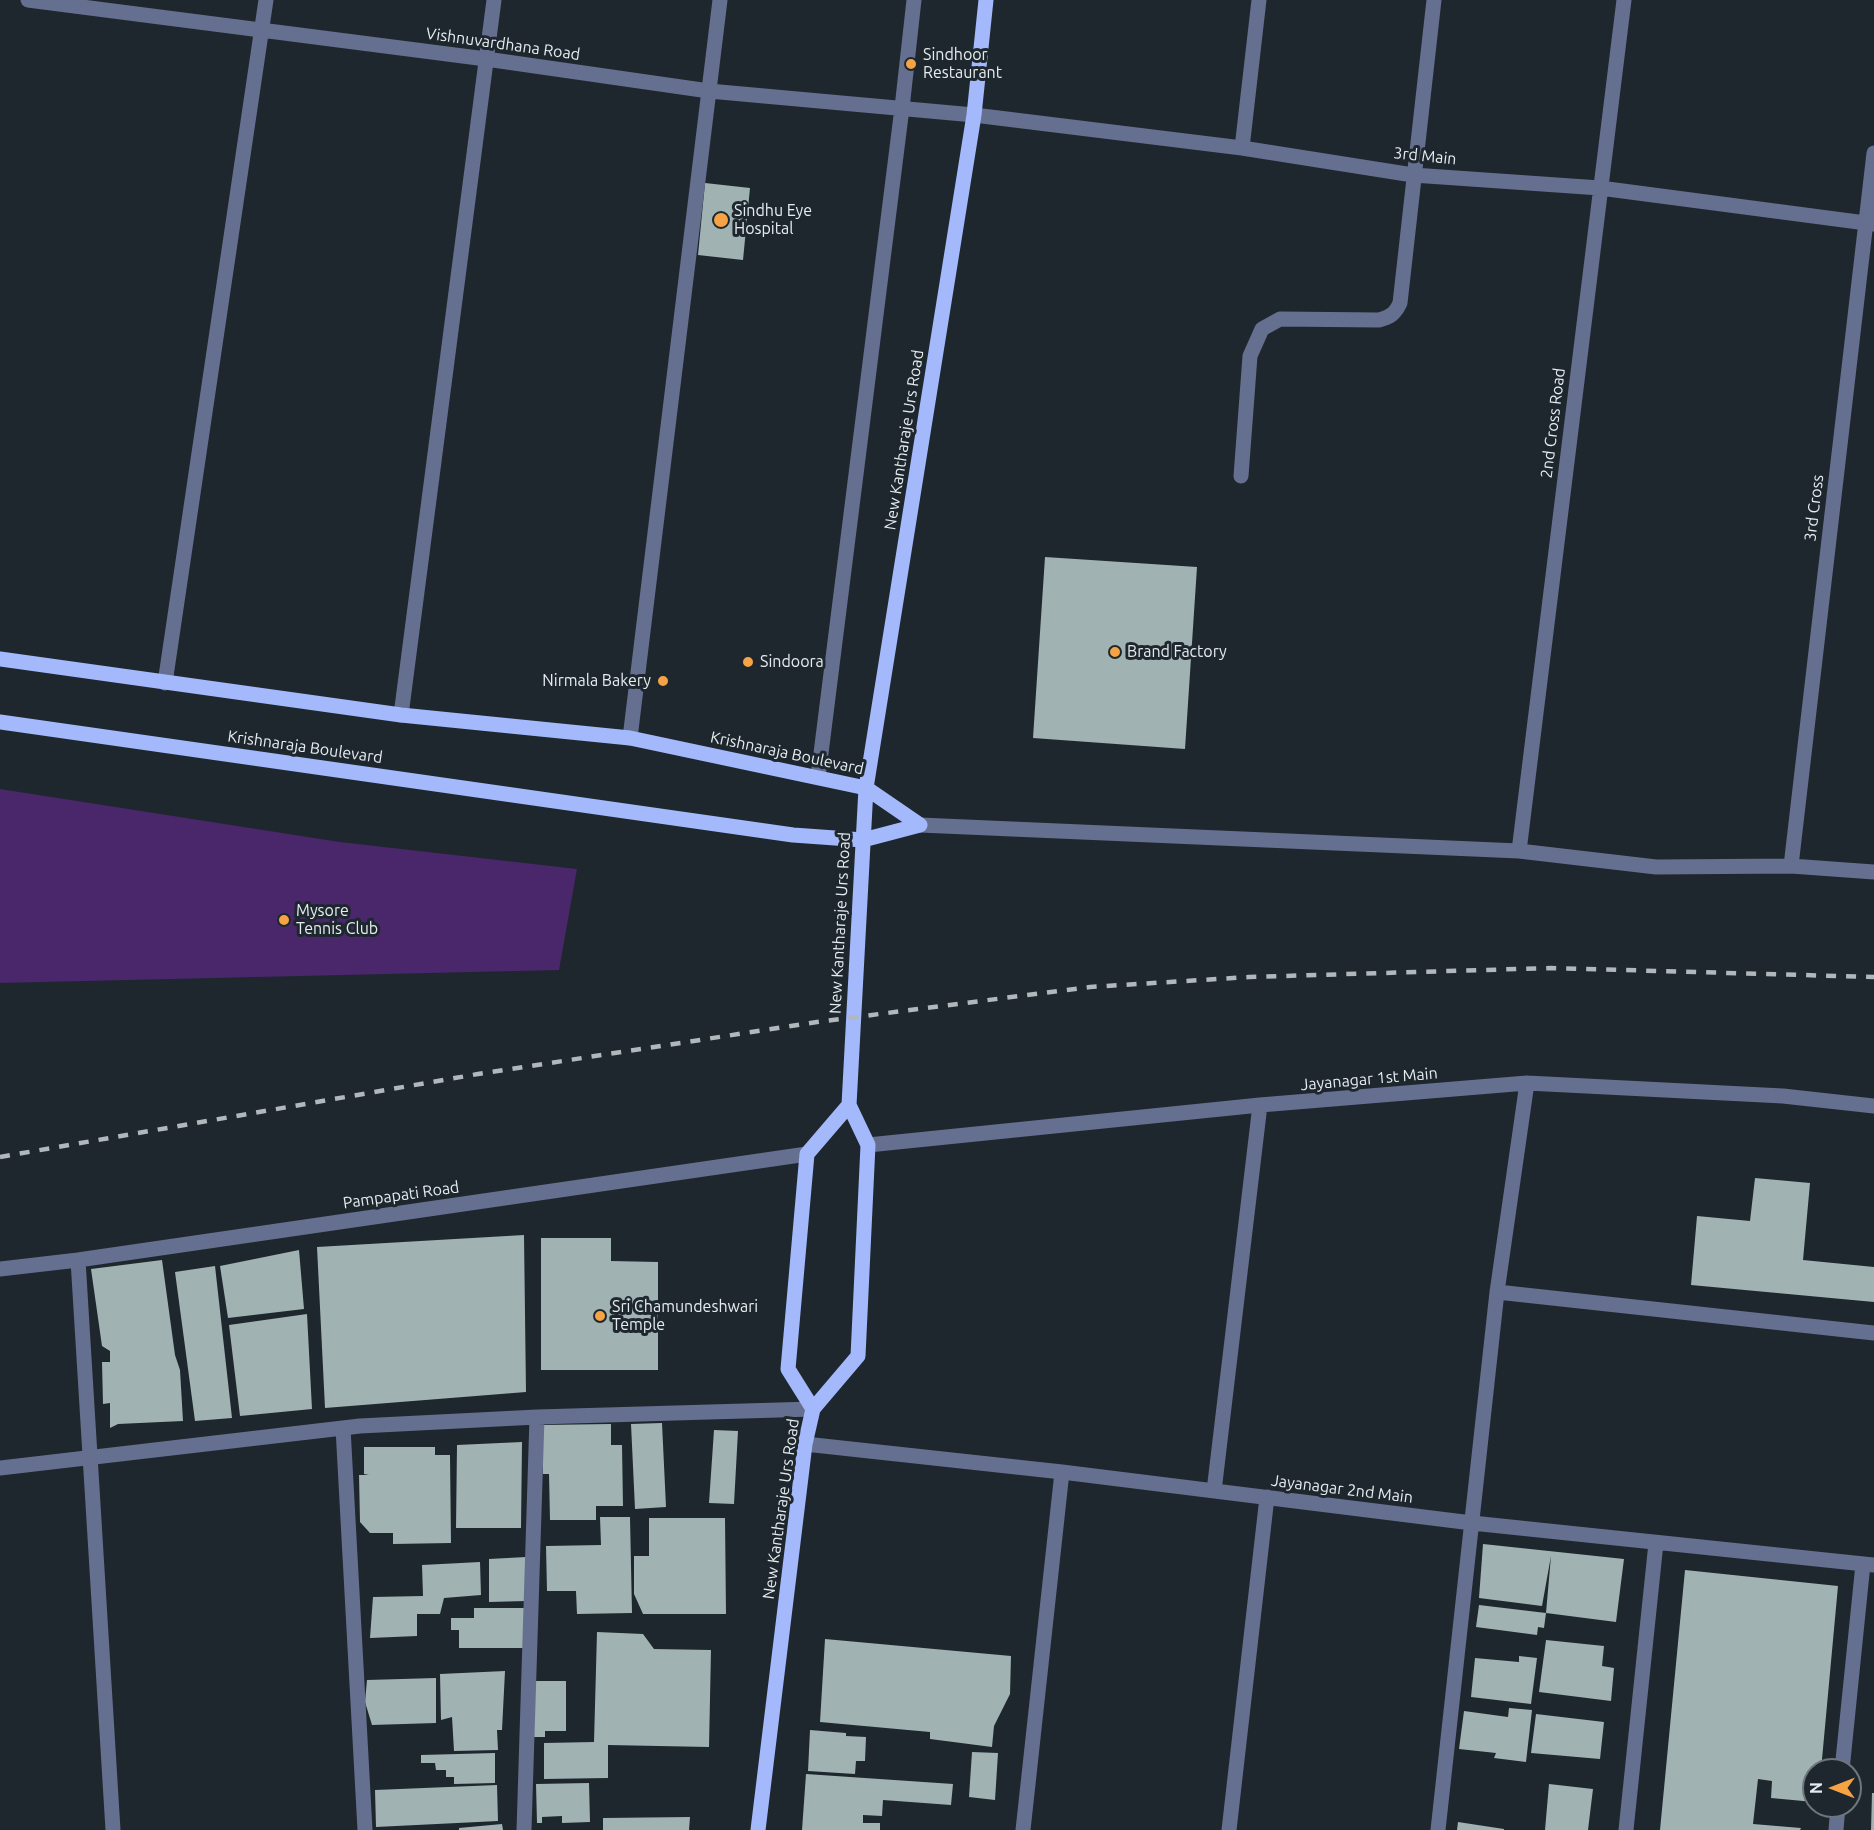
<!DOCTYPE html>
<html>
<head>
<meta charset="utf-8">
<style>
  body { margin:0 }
  #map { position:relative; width:1874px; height:1830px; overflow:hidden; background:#1d272d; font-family:Ubuntu,sans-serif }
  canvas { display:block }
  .north { position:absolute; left:1802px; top:1758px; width:60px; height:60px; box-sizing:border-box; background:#1d272d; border:2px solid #6d767b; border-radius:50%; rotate:270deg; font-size:16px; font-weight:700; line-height:24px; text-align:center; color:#e5ecf0 }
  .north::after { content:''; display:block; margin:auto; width:21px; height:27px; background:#f5a345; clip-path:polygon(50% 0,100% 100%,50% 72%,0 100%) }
</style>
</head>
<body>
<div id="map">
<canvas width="1874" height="1830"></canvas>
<div class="north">N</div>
</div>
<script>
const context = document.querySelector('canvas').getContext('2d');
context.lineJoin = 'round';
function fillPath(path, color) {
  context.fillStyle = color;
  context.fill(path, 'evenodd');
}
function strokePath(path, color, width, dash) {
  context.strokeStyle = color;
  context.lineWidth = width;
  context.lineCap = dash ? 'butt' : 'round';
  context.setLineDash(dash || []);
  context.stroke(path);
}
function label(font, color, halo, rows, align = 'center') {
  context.font = font + ' Ubuntu,sans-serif';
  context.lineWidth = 6;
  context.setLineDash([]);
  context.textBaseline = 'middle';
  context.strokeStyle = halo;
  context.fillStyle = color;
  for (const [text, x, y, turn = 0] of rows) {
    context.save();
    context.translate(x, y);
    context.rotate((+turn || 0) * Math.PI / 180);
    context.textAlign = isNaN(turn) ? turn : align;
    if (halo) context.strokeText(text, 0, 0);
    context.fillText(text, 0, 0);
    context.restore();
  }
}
const green = new Path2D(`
  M0,789L340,842L577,869L559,970L0,983Z`);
const building = new Path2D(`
  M705,183L750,188L743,260L698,255Z
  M1045,557L1197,567L1185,749L1033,738Z
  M1755,1178L1810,1183L1803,1260L1874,1267V1302L1691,1285L1697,1216L1750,1221Z
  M524,1235L526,1392L325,1408L317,1247Z
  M541,1238H611V1261L658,1262V1370H541Z
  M299,1250L304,1309L228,1318L220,1266Z
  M162,1260L175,1355L180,1370L183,1421L118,1424L110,1428V1403L103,1404L102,1362H110V1351L102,1346L91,1269Z
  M215,1266L232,1418L195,1421L175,1272Z
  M307,1314L312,1409L240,1416L229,1325Z
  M662,1423L666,1507L635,1509L631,1424Z
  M611,1424V1445H622L623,1506H596V1520H550L549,1474H543L542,1425Z
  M714,1430L738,1431L734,1504L709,1503Z
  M522,1442L521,1528H456L457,1445Z
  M364,1447H435V1455H450L451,1543L393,1544V1533H370L360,1522L359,1475H369L364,1474Z
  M600,1517H630L632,1613L577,1614L576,1591H547L546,1546L601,1545Z
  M649,1518H725L726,1614H643L634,1594V1556H649Z
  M1483,1544L1624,1559L1616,1622L1546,1613L1551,1556L1542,1606L1479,1598Z
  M526,1557V1601L489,1602V1559Z
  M480,1562L481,1595L444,1598L440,1614H417V1636L370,1638L373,1597L423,1596L422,1565Z
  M1685,1570L1838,1586L1821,1770H1814V1802L1771,1798L1772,1781L1758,1779L1753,1824L1801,1828L1800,1830H1660Z
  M1479,1605L1546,1613L1544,1628L1538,1627L1537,1635L1476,1627Z
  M474,1608H524V1648H459V1630H451V1618H474Z
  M597,1632L643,1634L654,1649L711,1650L709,1747L608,1745V1778L544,1779V1743L594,1742Z
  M825,1639L1011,1656L1010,1694L994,1726L992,1747L930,1739V1732L820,1722Z
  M1546,1640L1604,1646L1602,1666L1614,1668L1611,1701L1539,1692Z
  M1519,1656L1537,1658L1531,1704L1471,1697L1475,1658L1519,1662Z
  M505,1671L502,1730H497L498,1750L454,1751L452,1717L441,1720L440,1674Z
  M436,1678V1723L372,1725L365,1702L367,1680Z
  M534,1681H566V1731H545V1737H534Z
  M1509,1708L1532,1710L1526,1762L1494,1758L1496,1753L1459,1749L1464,1711L1508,1717Z
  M1536,1714L1604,1722L1600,1759L1531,1753Z
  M810,1730L846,1733V1736L866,1737L865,1761H856L855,1774L808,1771Z
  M972,1752L998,1753L995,1800L969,1797Z
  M495,1753V1783L454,1784V1777H446V1770H436L435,1763H421V1755Z
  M806,1774L953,1784L951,1805L883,1800L882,1816L863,1815V1823H880V1830H802Z
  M589,1783L590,1822L562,1823V1816L542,1817V1823H537L536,1784Z
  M1549,1784L1593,1789L1588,1830H1545Z
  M497,1785L498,1821L376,1827L375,1790Z
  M1872,1793H1874V1830H1871Z
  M690,1817L689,1830H603V1818Z
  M1458,1822L1504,1829V1830H1457Z
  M502,1824L503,1830H459V1828Z`);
const minor = new Path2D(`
  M28,0L486,59L709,91L974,115L1242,148L1413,175L1600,188L1874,224
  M1242,148L1259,0
  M1241,476L1250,356L1262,329L1280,319L1379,320C1390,317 1395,314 1400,303L1434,0
  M165,683L266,0
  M401,715L494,0
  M630,738L720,0
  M818,777L902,108L914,0
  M920,825L1519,851L1656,867L1791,866L1874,872
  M1519,851L1624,0
  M1791,866L1874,153
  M868,1145L1260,1105L1527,1083L1783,1096L1874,1106
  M78,1260L113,1830
  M0,1269L78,1260L807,1154
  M1497,1292L1874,1333
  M343,1428L365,1830
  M805,1444L1062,1472L1472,1523L1874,1565
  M0,1468L360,1426L537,1417L813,1409
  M1214,1491L1260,1105
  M1842,1770L1863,1564
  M524,1830L537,1417
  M1023,1830L1062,1472
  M1229,1830L1267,1497
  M1438,1830L1497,1292L1527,1083
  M1626,1830L1656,1543
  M1836,1830L1838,1806`);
const major = new Path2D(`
  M0,659L401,715L630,738L866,788L920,825
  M0,722L793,835L863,840L920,825
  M813,1409L858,1356L868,1145L849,1105
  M758,1830L805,1444L813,1409L788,1369L807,1154L849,1105L866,788L974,115L986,0`);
const rail = new Path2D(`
  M0,1157L478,1074L817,1022L1090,987L1249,977L1551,968L1874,977`);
const markers = [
  [911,64,6,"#f5a345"],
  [721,220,8,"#f5a345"],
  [1115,652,6,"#f5a345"],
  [748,662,6,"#f5a345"],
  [663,681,6,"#f5a345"],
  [284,920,6,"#f5a345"],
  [600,1316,6,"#f5a345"]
];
const streetNames = [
  ["Vishnuvardhana Road",503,44,8],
  ["3rd Main",1425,156,6],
  ["2nd Cross Road",1553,423,-83],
  ["New Kantharaje Urs Road",904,440,-81],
  ["3rd Cross",1814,508,-83],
  ["Krishnaraja Boulevard",305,747,8],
  ["Krishnaraja Boulevard",787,753,12],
  ["New Kantharaje Urs Road",840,923,-87],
  ["Jayanagar 1st Main",1369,1079,-5],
  ["Pampapati Road",401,1195,-8],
  ["Jayanagar 2nd Main",1342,1489,7],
  ["New Kantharaje Urs Road",781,1509,-82]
];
const poiNames = [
  ["Sindhoor",923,55],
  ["Restaurant",923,73],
  ["Sindhu Eye",734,211],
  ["Hospital",734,229],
  ["Brand Factory",1127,652],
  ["Sindoora",760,662],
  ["Nirmala Bakery",651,681,"right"],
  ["Mysore",296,911],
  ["Tennis Club",296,929],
  ["Sri Chamundeshwari",612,1307],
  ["Temple",612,1325]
];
fillPath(green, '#4a266a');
fillPath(building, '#a1b2b3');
strokePath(minor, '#656f8f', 15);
strokePath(major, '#a4b8fc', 15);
strokePath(rail, '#b0b8bc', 4.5, [10, 10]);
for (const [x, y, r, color] of markers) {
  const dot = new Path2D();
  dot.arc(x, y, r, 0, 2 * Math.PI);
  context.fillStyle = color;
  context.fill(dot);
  strokePath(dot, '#1d272d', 2);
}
label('16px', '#e5ecf0', '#1d272d', streetNames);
label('16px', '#e5ecf0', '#1d272d', poiNames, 'left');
</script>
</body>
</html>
